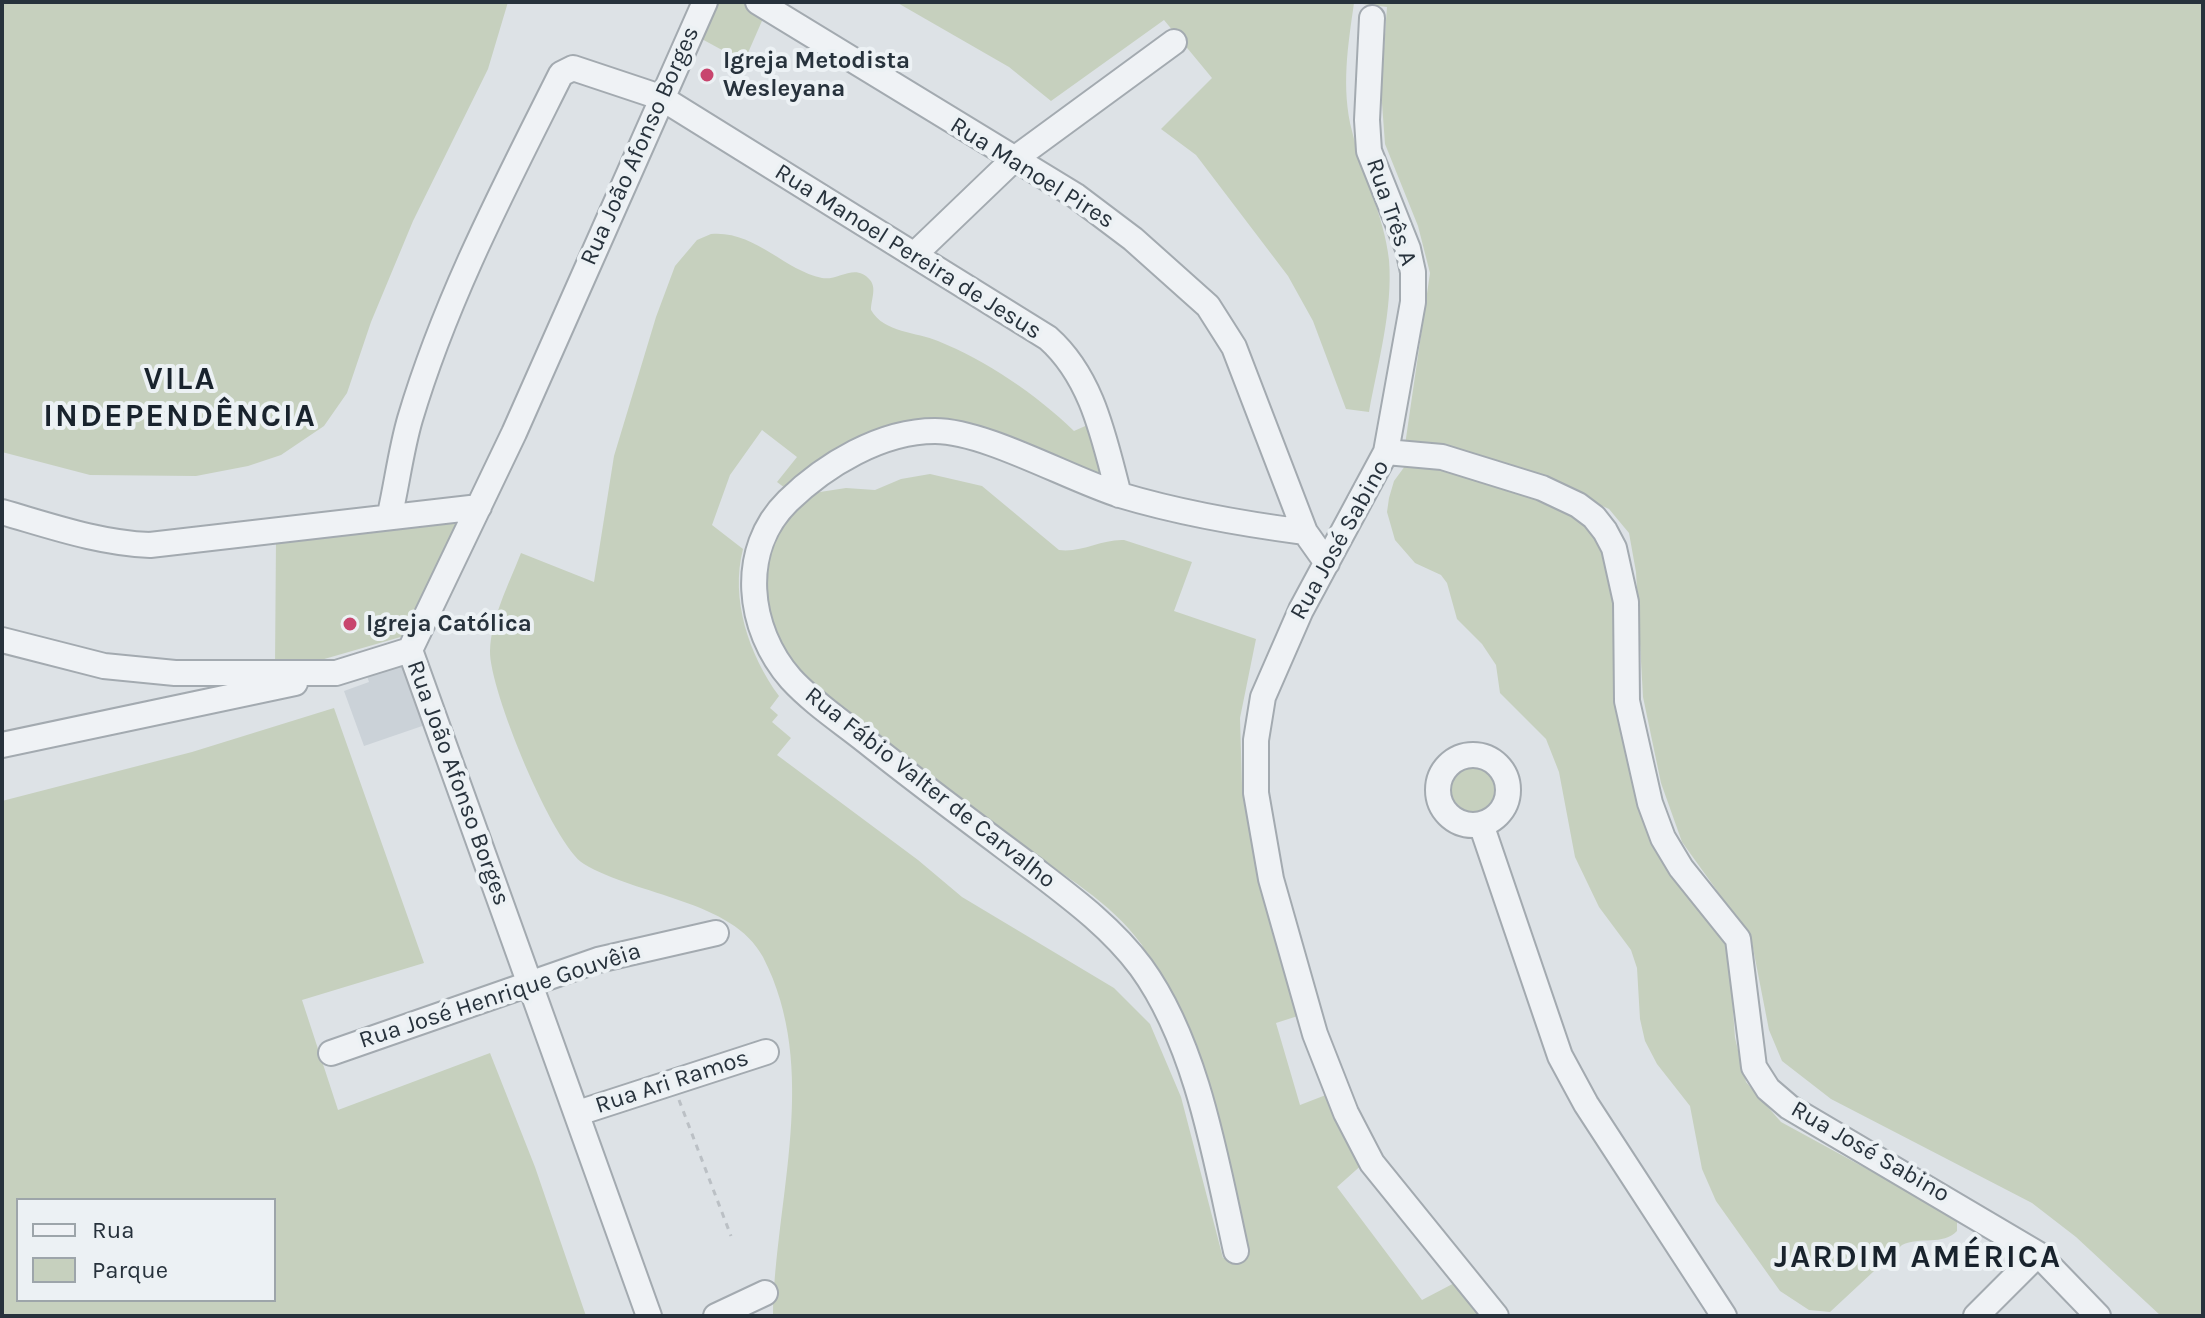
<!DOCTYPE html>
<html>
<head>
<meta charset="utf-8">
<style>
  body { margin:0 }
  #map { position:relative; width:2205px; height:1318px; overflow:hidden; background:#dde2e6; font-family:Karla,sans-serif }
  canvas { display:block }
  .frame { position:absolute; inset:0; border:4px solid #27323c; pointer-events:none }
  .legend { position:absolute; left:16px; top:1198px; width:260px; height:104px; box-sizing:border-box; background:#ecf1f4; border:2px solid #9da5aa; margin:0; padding:10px 14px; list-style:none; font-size:24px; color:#27323c }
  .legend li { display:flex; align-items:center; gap:16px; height:40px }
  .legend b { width:40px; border:2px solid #9da5aa }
</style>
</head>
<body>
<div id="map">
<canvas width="2205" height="1318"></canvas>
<div class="frame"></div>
<ul class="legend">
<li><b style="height:10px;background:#eff2f5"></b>Rua</li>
<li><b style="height:22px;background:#c6d0be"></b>Parque</li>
</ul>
</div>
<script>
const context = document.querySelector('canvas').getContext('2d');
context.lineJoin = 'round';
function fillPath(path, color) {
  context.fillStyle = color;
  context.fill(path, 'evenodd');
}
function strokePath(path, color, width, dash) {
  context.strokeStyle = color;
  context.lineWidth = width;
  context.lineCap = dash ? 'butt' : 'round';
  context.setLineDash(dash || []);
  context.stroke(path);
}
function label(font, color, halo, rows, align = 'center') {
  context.font = font + ' Karla,sans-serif';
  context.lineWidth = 8;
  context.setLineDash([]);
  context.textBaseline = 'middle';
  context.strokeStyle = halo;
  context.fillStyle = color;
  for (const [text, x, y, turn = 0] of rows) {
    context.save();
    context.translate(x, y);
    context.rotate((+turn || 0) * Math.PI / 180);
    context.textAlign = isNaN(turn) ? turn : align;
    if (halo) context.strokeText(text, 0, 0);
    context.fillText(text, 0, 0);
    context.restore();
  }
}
const built = new Path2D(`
  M401,664L406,678L412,676L428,724L364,746L344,691L369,682L367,676Z`);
const green = new Path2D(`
  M2,2H508L488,69L413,221L371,322L347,393L324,426L281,455L248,466L196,476L90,475L2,452Z
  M717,2H746L765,14L744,62L700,38Z
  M896,2H2203V1316H2161L2076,1237L2032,1203L1831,1099L1782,1061L1769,1030L1751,938L1682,842L1661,783L1643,697L1636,572L1629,533L1609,509L1560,487L1405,445L1430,273L1418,226L1385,144L1381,90L1387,7L1354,3C1348,45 1341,88 1352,131C1362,174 1384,215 1389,260C1393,310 1378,362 1369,412L1346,409L1313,321L1288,276L1196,155L1161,129L1212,78L1164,20L1051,101L1009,67Z
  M711,234C754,230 784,270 822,278C839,281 855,262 870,280C877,288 871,300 871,310C884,333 917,332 938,341C987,361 1036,394 1074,431L1092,423L1108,481L948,422L789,491L777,482L797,457L762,430L730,475L712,525L743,549C730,599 749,655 779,696L770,708L778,715L772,722L791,738L777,755L918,860L962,897L1114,988L1150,1024L1181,1097L1223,1258L1248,1255L1230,1173L1142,945C1110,901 1064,876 1021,845C971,810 923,772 875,736C841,710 801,682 779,644C763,615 765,581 763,549L804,499L820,492L846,488L875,490L901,479L930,474L982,486L1059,550C1082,553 1101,539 1124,540L1192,562L1174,611L1256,639L1240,718L1242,786L1304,1014L1276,1023L1300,1105L1331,1093L1365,1162L1337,1187L1422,1300L1462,1279L1487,1316H773C775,1198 821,1070 763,957C733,900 637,896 584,864C553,845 489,689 490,651C491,618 509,584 521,553L594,582L614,456L656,317L675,266L697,240Z
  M1424,462L1543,496L1590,525L1611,562L1634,773L1728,939L1735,1038L1746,1082L1781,1122L1957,1218V1231C1943,1246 1920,1236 1902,1245L1830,1312L1809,1310L1780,1291L1716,1201L1702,1169L1690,1106L1657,1064L1645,1041L1640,1019L1637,968L1631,950L1599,907L1575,857L1559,772L1546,739L1500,693L1496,665L1482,644L1457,619L1447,583L1441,575L1415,563L1395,540L1387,512L1389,498L1394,481L1405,466Z
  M462,513L404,636L307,664L275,665L276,540Z
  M334,708L424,963L302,1000L338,1110L490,1053L535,1167L586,1316H2V801L192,752ZM18,1200H274V1300H18Z
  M1442 790a31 31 0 1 1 62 0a31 31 0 1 1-62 0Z`);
const path = new Path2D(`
  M679,1100L731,1236`);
const minor = new Path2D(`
  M758,2L1076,196L1133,239L1208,306L1234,347L1305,532
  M1372,18L1367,120L1369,151L1408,249L1413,272V302L1386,452L1301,610L1263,697L1256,740V793L1271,879L1315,1034L1346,1113L1372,1163L1496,1316
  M915,254L1013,160L1174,42
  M1386,452L1442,457L1542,488L1578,505L1594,517L1605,531L1614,548L1626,602L1627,701L1650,803L1663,838L1681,868L1738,939L1754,1067L1768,1089L1789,1107L2038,1254L2098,1316
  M2,512C51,526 99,543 150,545L479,507
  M390,514C397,483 401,450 410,419C446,298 505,186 561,74L573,68L660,97L1048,338C1093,378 1104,439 1119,495
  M2,640L104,666L175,673H336L410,650
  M2,745L295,683
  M1438 790a35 35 0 1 1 70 0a35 35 0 1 1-70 0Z
  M1481,824L1560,1056L1586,1104L1724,1316
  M331,1053L598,960L716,933
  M578,1113L766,1052
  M1236,1251C1216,1160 1197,1044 1141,967C1112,928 1073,899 1035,870C979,828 922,786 867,742C842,722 813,703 791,679C747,629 738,550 788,501C825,465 881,431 935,431C985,431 1069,479 1120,495C1180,513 1243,524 1305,532L1327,563
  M649,1316L410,650L514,433L705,2
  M716,1316L765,1293
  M1976,1316L2038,1254`);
const markers = [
  [707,75,8,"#c8456e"],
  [350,624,8,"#c8456e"]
];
const poiNames = [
  ["Igreja Metodista",723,61],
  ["Wesleyana",723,89],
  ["Igreja Católica",366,624]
];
const streetNames = [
  ["Rua João Afonso Borges",640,146,-66],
  ["Rua Manoel Pires",1032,173,32],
  ["Rua Três A",1391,212,71],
  ["Rua Manoel Pereira de Jesus",908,252,32],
  ["Rua José Sabino",1340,540,-61],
  ["Rua João Afonso Borges",458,783,70],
  ["Rua Fábio Valter de Carvalho",930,788,38],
  ["Rua José Henrique Gouvêia",500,996,-18],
  ["Rua Ari Ramos",672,1082,-18],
  ["Rua José Sabino",1870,1152,30]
];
const districtNames = [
  ["VILA",180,380],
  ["INDEPENDÊNCIA",180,417],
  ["JARDIM AMÉRICA",1918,1258]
];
fillPath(built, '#cbd2d8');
fillPath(green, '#c6d0be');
strokePath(minor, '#a3aab0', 28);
strokePath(path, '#bbc0c5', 3, [6, 6]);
strokePath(minor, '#eff2f5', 24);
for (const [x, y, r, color] of markers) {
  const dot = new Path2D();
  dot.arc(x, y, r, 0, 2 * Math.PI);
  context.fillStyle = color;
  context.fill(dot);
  strokePath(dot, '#ecf1f4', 3);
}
label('bold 24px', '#27323c', '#ecf1f4', poiNames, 'left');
label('24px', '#27323c', '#ecf1f4', streetNames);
context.letterSpacing = '2px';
label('bold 32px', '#19232d', '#ecf1f4', districtNames);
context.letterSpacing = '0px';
</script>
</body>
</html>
